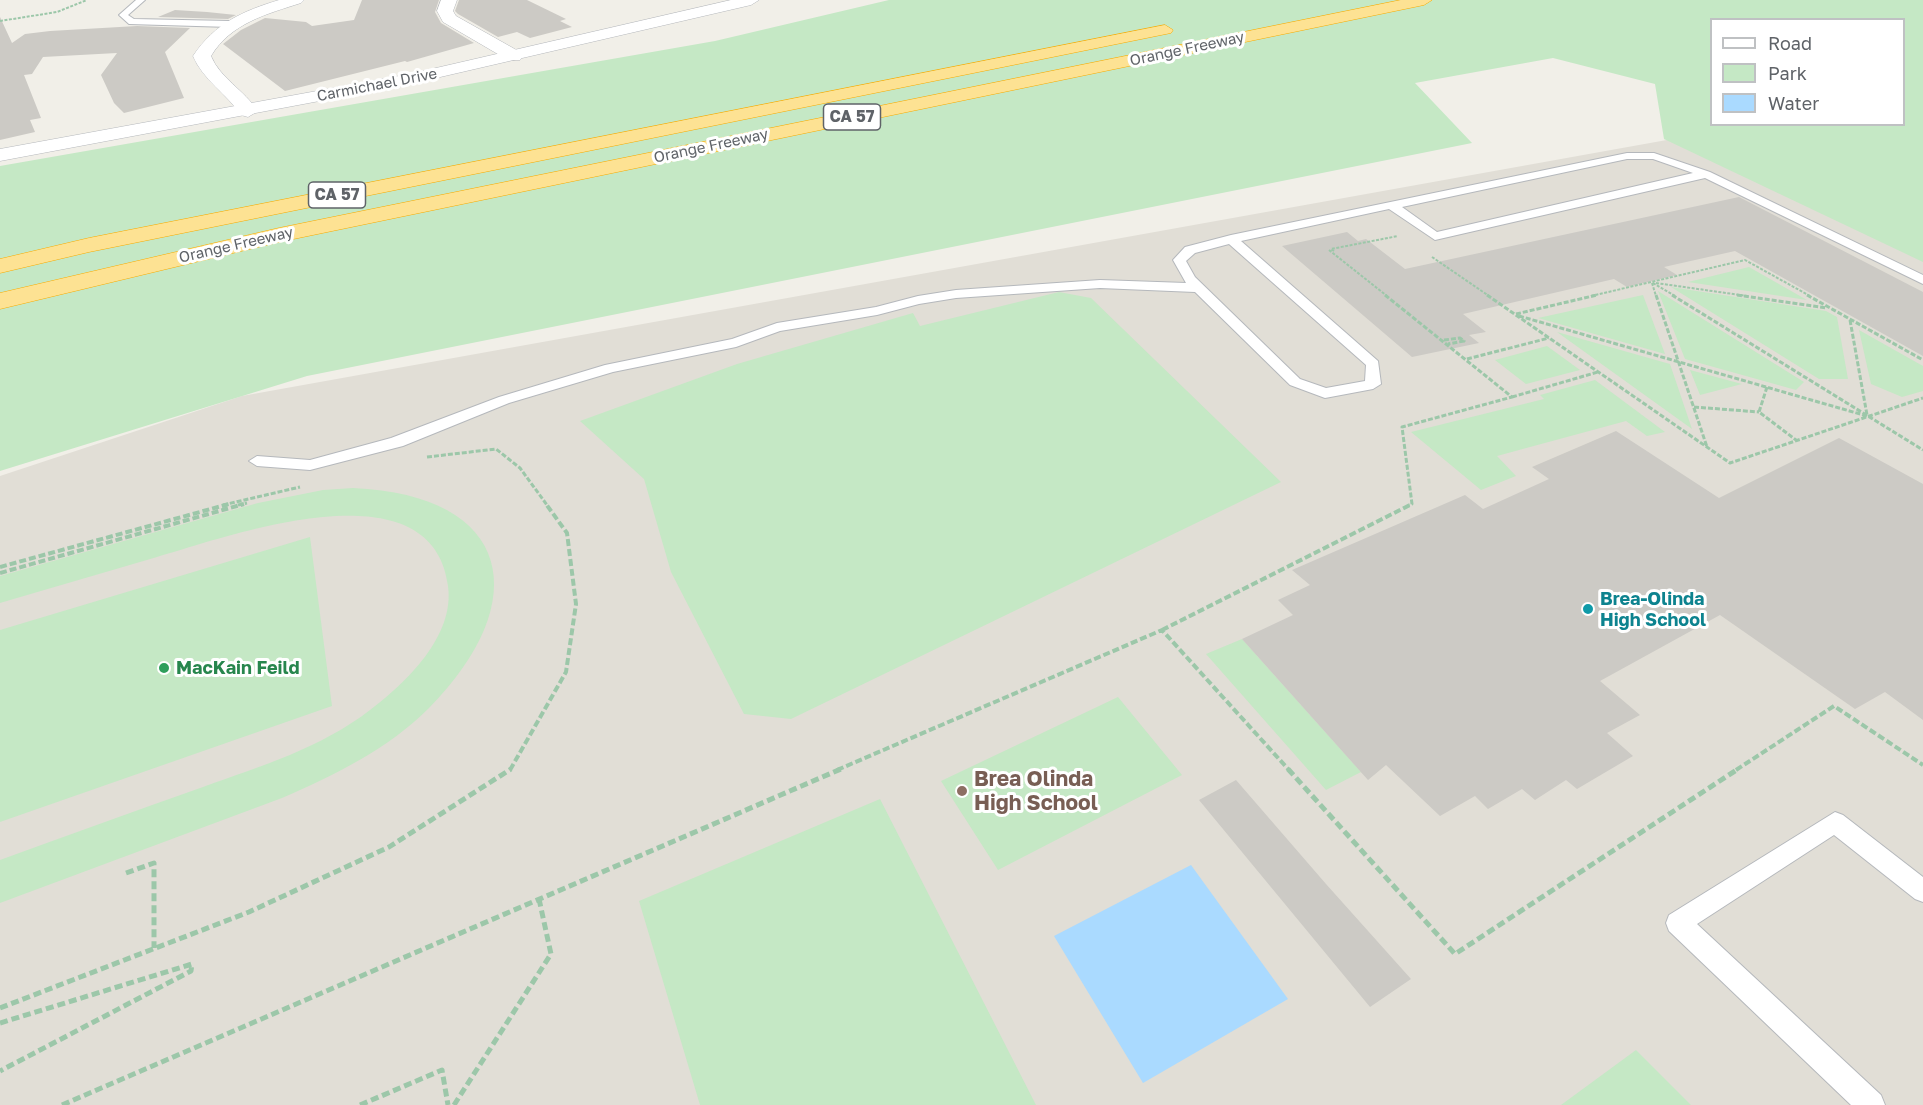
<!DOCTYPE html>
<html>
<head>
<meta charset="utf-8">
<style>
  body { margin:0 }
  #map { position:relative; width:1923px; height:1105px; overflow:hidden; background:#f1efe8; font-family:"Golos Text",sans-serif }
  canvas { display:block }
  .legend { position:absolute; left:1710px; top:18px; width:195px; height:108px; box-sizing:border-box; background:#fff; border:2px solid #bfc1c3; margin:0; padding:8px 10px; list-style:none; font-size:18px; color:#5f6368 }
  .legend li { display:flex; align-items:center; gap:12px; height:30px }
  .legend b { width:30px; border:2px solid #bfc1c3 }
</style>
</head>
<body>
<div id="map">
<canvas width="1923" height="1105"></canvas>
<ul class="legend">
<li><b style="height:8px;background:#fff"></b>Road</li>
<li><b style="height:16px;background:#c5e8c5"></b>Park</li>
<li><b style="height:16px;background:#aadaff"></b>Water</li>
</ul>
</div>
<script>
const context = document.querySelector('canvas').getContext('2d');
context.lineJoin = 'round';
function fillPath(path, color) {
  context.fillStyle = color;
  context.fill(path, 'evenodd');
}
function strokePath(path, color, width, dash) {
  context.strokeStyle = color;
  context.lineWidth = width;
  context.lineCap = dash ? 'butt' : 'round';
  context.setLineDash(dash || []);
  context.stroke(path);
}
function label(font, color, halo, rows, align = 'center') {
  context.font = font + ' "Golos Text",sans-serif';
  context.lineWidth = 6;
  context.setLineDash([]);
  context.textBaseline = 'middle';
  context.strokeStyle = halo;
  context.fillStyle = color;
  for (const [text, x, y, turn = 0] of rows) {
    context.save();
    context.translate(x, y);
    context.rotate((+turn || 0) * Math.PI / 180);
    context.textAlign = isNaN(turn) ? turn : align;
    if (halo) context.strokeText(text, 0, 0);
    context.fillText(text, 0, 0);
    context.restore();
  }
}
const education = new Path2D(`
  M1689,136L1923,233V1105H0V476L242,396Z`);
const green = new Path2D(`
  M889,0H1923V262L1664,139L1655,84L1553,58L1415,83L1472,143L307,376L0,471V166L715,41ZM1712,20H1904V124H1712Z
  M1749,267L1807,300L1688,282Z
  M1671,287L1826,311L1837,317L1848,379H1819Z
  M1658,291L1804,382L1796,390L1685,359Z
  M1059,292L1091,298L1281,482L791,719L744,714L671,572L644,479L580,421L737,364L913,313L920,326Z
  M1643,295L1665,354L1538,318Z
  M1859,330L1923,366V391L1902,397L1871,384Z
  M1557,332L1670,364L1692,429Z
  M1547,346L1580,370L1526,384L1495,360Z
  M1690,370L1742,384L1700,395Z
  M1595,380L1665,432L1647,436L1626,421L1497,456L1516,476L1481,490L1411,432L1544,399L1540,395Z
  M353,488C513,495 535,601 429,708C388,749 335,775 282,798L0,903V860C68,835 135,811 203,787C261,766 321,748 370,710C406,683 455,636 448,586C432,461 227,537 157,557C105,572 52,588 0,603V576L258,503L323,490Z
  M310,537L332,706L0,822V630Z
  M1242,639L1361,772L1326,790L1206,654Z
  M1118,697L1182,775L998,870L941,781Z
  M880,799L1036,1105H700L639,901Z
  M1636,1050L1691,1105H1561Z`);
const water = new Path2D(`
  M1191,865L1288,999L1143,1083L1054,936Z`);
const building = new Path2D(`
  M362,0H439L435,12L441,23L474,43L407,62L405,61L285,91L223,44L241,30L265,18L306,22L312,26L354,20Z
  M459,0H527L566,19L560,21L572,27L530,38L517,32L498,37L458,14L455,11Z
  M175,10L207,12L236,15L228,19L158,17Z
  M0,17L12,43L25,34L50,31L137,26L190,28L165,52L184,98L124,113L114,103L101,75L117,53L43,57L32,74L24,75L41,118L30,120L35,132L0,140Z
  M1739,197L1923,292V356L1735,251L1664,267L1677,275L1627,287L1614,279L1463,314L1486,332L1469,335L1479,343L1412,357L1282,246L1347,232L1358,241L1366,239L1405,269Z
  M1616,431L1719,498L1839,438L1923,484V720L1885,692L1855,709L1720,615L1600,681L1640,715L1607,733L1633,756L1577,789L1566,780L1535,800L1522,789L1488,809L1475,796L1440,816L1386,765L1368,780L1242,639L1293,615L1278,600L1310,585L1292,570L1465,495L1483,509L1549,479L1532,467Z
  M1236,780L1326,884L1411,979L1370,1007L1199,800Z`);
const pathFar3 = new Path2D(`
  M0,21L57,12L87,0
  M1329,250L1387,296
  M1334,251L1331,249L1398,236
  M1432,257L1489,296
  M1652,283L1656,296
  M1653,283L1675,296
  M1656,283L1747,296
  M1591,296L1745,260L1810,296`);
const pathFar2 = new Path2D(`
  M1385,295L1512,397L1402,427L1412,504L1409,505
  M1487,295L1730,463L1923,398
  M1656,295L1707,447
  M1672,295L1923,450
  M1737,295L1827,308
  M1807,295L1923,360
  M1516,314L1597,295
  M1519,316L1867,416
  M1850,320L1867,415
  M1444,340L1460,338L1464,341L1448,344
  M1467,359L1549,338
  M1767,387L1759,412L1796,440
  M1512,397L1598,372
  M1694,407L1759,412
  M427,457L496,449L520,468L547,505
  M223,505L300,487
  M238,505L247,503`);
const pathFar1 = new Path2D(`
  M0,567L229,504
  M0,573L244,504
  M1162,630L1412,504
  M510,770L566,672L576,604L567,533L546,504
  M837,770L1162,630L1289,770
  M1736,770L1834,706L1923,765`);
const path = new Path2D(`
  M1288,769L1455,954L1738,769
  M126,873L154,863V948
  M0,1008L249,912L389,847L511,769
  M0,1023L192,964L191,971L0,1071
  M62,1105L841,769
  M360,1105L442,1070L448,1105
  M454,1105L551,954L539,899`);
const service = new Path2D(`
  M136,0H145L128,15L134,19L230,21L234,24L230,27L129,24L119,15Z
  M1627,153H1654L1710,172L1923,275V284L1705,178L1435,240L1389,209L1241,241L1378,361L1381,384L1373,389L1325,398L1290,385L1195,292L1100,288L956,298L919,304L877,315L780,331L736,347L613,372L509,403L403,446L310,470L257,466L249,461L257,456L310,460L391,438L499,397L605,365L732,339L777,323L876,307L918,296L956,290L1100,280L1186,283L1173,260L1185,247L1231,235ZM1627,159H1653L1693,173L1437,232L1402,207ZM1229,244L1366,365L1365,381L1326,388L1300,379L1195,277L1186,261L1195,253Z
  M1835,812L1843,815L1923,877V902L1915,899L1834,835L1697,924L1881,1095L1885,1105H1851L1669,931L1666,923L1669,915Z`);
const minor = new Path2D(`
  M279,0H304L301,3C267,14 231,23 211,56C220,78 244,90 258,111L248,117L241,115C227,94 203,80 193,56C215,23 243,11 279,0Z
  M441,0H457L453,11L456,16L520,52L523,56L520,60H508L443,22L437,11Z`);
const tertiary = new Path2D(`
  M731,0H759L751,5L410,84L0,161V149L410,74Z`);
const motorway = new Path2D(`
  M1401,0H1432L1424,5L279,242L0,309V293L279,228Z
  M1165,25L1173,30L1171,33L89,252L0,273V259L89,238Z`);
const markers = [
  [1588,609,6,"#0f9aa8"],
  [164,668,6,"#2e9e5b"],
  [962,791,6,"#8d6e63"]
];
const farStreetnames = [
  ["Orange Freeway",1187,49,-12],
  ["Carmichael Drive",377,85,-11],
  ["Orange Freeway",711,146,-12],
  ["Orange Freeway",236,245,-13]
];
const shields = [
  [852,117,57],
  [337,195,57]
];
const shieldNames = [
  ["CA 57",852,117],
  ["CA 57",337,195]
];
const cultureNames = [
  ["Brea-Olinda",1600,599],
  ["High School",1600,620]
];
const leisureNames = [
  ["MacKain Feild",176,668]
];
const nearEducationnames = [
  ["Brea Olinda",974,779],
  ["High School",974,803]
];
fillPath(education, '#e1ded6');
fillPath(green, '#c5e8c5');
fillPath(water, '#aadaff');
fillPath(building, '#cccac5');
strokePath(service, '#b5b8bc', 2);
strokePath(minor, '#b5b8bc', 1);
strokePath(tertiary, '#b5b8bc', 1);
strokePath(motorway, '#f9ab00', 1);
strokePath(pathFar3, '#9cc7a9', 2, [3, 1.5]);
strokePath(pathFar2, '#9cc7a9', 3, [5, 2]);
strokePath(pathFar1, '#9cc7a9', 4, [7, 3]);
strokePath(path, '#9cc7a9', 5, [8, 4]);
fillPath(service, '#fff');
fillPath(minor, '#fff');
fillPath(tertiary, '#fff');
fillPath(motorway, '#fde293');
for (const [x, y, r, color] of markers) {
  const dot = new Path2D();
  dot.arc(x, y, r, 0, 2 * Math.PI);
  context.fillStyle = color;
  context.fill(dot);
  strokePath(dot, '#fff', 2);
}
label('15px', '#5f6368', '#fff', farStreetnames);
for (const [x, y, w] of shields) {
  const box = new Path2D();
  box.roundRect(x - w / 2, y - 13, w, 26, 4.5);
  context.fillStyle = '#fff';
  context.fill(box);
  strokePath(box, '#5f6368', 1.5);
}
label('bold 16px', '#5f6368', null, shieldNames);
label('bold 18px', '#0d838f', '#fff', cultureNames, 'left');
label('bold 18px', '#27864d', '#fff', leisureNames, 'left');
label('bold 21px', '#785e54', '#fff', nearEducationnames, 'left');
</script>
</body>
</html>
